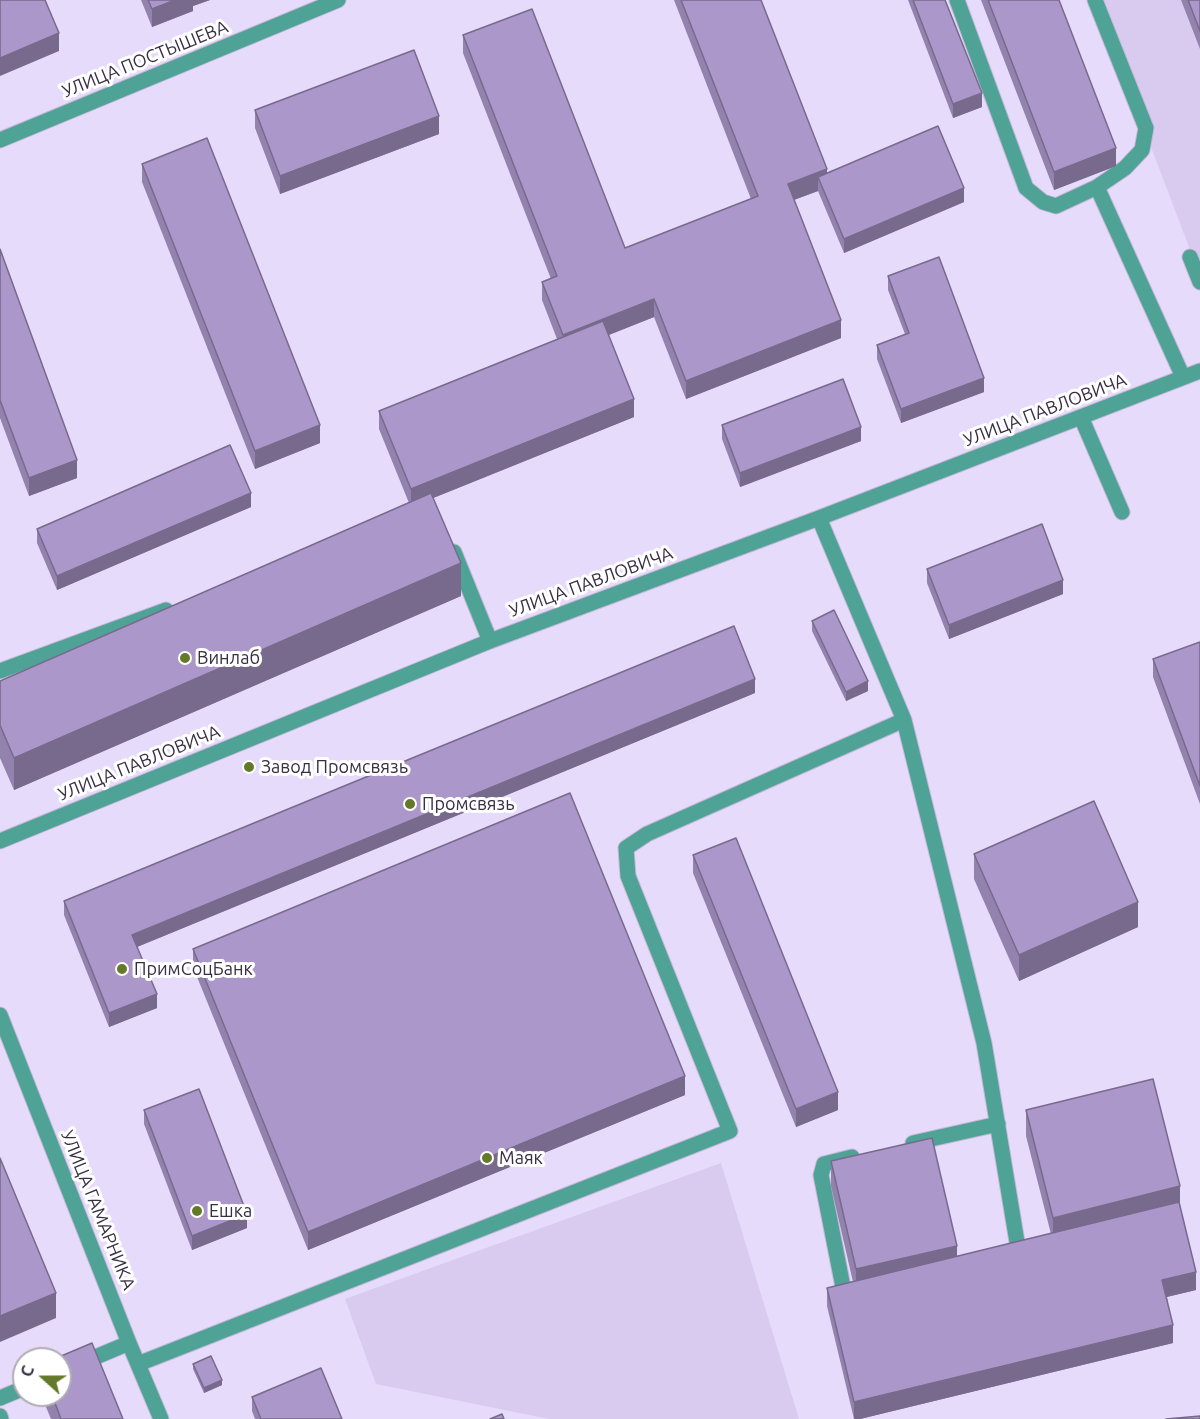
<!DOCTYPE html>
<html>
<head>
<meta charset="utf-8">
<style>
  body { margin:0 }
  #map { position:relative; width:1200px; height:1419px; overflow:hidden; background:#e7dbfb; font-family:Ubuntu,sans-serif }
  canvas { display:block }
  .north { position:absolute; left:12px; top:1347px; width:60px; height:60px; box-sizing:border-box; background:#fff; border:2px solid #afacb4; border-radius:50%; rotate:291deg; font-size:16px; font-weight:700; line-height:24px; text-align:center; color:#372f43 }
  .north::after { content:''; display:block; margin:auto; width:21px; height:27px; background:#65792a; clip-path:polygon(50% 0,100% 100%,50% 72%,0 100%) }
</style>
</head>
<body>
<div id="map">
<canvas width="1200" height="1419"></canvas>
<div class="north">С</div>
</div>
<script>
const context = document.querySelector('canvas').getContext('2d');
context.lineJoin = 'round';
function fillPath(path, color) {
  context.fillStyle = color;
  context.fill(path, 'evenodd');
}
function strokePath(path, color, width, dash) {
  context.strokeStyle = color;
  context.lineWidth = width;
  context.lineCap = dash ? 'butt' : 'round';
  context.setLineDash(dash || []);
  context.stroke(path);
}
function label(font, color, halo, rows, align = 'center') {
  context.font = font + ' Ubuntu,sans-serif';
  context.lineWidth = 6;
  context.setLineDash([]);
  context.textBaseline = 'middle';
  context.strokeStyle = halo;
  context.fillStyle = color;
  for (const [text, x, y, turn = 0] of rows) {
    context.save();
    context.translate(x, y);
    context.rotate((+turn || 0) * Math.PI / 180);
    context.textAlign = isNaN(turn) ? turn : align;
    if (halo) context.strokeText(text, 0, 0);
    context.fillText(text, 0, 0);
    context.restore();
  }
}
const built = new Path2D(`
  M1095,0H1200V276Z
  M721,1163L799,1419H549L376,1384L345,1299Z`);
const minor = new Path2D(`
  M957,0L1026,188L1043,202L1056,206L1097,187L1183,377
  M1095,0L1146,128L1142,150L1125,168L1097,187
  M0,140L338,0
  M1190,257L1200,282
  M1081,417L1122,512
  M819,518L904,720L984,1043L1017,1242
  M454,552L490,641
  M0,671L166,610
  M0,841L490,641L819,518L1200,371
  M0,1015L129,1343L161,1419
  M913,1143L998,1124
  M844,1292L821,1175L824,1164L852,1157
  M138,1364L730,1131L628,876L626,848L647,834L904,720
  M60,1372L129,1343
  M0,1398L24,1388
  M0,1416L1,1419`);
const wall = new Path2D(`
  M141,0H210L193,6V11L152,27Z
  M674,0H761L827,173L964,202L844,253L818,191L794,200L841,338L686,399L654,317L609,335L634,417L433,498L461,596L14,790L0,758V681L409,503L379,429V411L557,339L542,300V282L551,279L463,53V35L625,248L751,199Z
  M908,0H945L982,107L953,118Z
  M981,0H1059L1116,166L1054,190Z
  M1181,0H1200V49Z
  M255,110L439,134L280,194L255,128Z
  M142,164L320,443L255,469L142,182Z
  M0,249L77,478L29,496L0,418Z
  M888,276L984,392L901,423L877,359V345L905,334L888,290Z
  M722,425L861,441L740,487L722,439Z
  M251,507L57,590L37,543V529Z
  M927,569L1063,594L949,639L927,583Z
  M812,621L868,691L846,701L812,631Z
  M1200,642V804L1153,677V659Z
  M755,693L137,947L157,1008L109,1027L64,915V901Z
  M974,854L1138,927L1019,981L974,879Z
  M693,855L838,1110L796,1127L693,873Z
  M193,949L685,1095L308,1250L193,967Z
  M144,1110L247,1228L192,1250L144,1124Z
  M1026,1110L1180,1205L1196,1290L1167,1297L1173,1343L860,1419H854L827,1306V1288L853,1282L831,1186V1161L957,1257L1051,1234L1026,1136Z
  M193,1364L222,1385L204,1393L193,1369Z
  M41,1395H60L123,1419H51Z
  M252,1397L342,1419H255L252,1411Z`);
const shadedWall = new Path2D(`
  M175,0H210L193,6V11L152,27V9Z
  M59,33V51L0,76V58Z
  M982,93V107L953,118V104Z
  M439,116V134L280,194V176Z
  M1116,148V166L1054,190V172Z
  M827,169V187L818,177V191L788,202V184Z
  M964,188V202L844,253V239Z
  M654,299V317L563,353V335Z
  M841,320V338L686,399V381Z
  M984,378V392L901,423V409Z
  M634,399V417L411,507V489Z
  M320,425V443L255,469V451Z
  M861,427V441L740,487V473Z
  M77,460V478L29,496V478Z
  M251,493V507L57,590V576Z
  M461,563V596L14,790V758Z
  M1063,580V594L949,639V625Z
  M755,679V693L132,949V935Z
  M868,681V691L846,701V692Z
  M1138,902V927L1019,981V955Z
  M157,994V1008L109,1027V1013Z
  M685,1076V1095L308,1250V1232Z
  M838,1092V1110L796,1127V1109Z
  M1180,1186V1211L1053,1243V1218Z
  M247,1214V1228L192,1250V1236Z
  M957,1246V1271L856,1294V1269Z
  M1196,1272V1290L1162,1298V1280Z
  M56,1293V1318L0,1342V1316Z
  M1173,1325V1343L860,1419H854V1402Z
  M222,1380V1385L204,1393V1388Z`);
const building = new Path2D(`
  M0,0H45L59,33L0,58Z
  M148,0H175L152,9Z
  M681,0H761L827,169L788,184L841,320L686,381L654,299L563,335L542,282L557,276L463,35L532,9L625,248L758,196Z
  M913,0H945L982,93L953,104Z
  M988,0H1059L1116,148L1054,172Z
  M1188,0H1200V31Z
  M414,50L439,116L280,176L255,110Z
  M938,126L964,188L844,239L818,177Z
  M207,138L320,425L255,451L142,164Z
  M0,249L77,460L29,478L0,400Z
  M939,257L984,378L901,409L877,345L909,333L888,276Z
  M603,321L634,399L411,489L379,411Z
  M843,379L861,427L740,473L722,425Z
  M230,445L251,493L57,576L37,529Z
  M431,493L461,563L14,758L0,725V681Z
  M1042,524L1063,580L949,625L927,569Z
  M834,610L868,681L846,692L812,621Z
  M734,626L755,679L132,935L157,994L109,1013L64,901Z
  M1200,642V786L1153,659Z
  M570,793L685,1076L308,1232L193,949Z
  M1094,801L1138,902L1019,955L974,854Z
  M736,838L838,1092L796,1109L693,855Z
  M1153,1079L1180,1186L1053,1218L1026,1110Z
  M199,1089L247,1214L192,1236L144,1110Z
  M932,1138L957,1246L856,1269L831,1161Z
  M0,1158L56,1293L0,1316Z
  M1179,1202L1196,1272L1162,1280L1173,1325L854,1402L827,1288Z
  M92,1343L123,1419H61L52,1395H60V1359H54Z
  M211,1356L222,1380L204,1388L193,1364Z
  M321,1368L342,1419H261L252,1397Z
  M502,1414L504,1419H490Z
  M1200,1416V1419H1166Z`);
const markers = [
  [185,658,6,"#65792a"],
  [249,767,6,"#65792a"],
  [410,804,6,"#65792a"],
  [122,969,6,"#65792a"],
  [487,1158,6,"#65792a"],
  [197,1211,6,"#65792a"]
];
const streetNames = [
  ["УЛИЦА ПОСТЫШЕВА",145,59,-22],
  ["УЛИЦА ПАВЛОВИЧА",1045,410,-21],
  ["УЛИЦА ПАВЛОВИЧА",591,582,-20],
  ["УЛИЦА ПАВЛОВИЧА",139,763,-22],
  ["УЛИЦА ГАМАРНИКА",98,1210,68]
];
const poiNames = [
  ["Винлаб",197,658],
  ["Завод Промсвязь",261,767],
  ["Промсвязь",422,804],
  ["ПримСоцБанк",134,969],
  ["Маяк",499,1158],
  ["Ешка",209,1211]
];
fillPath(built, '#d8cbef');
strokePath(minor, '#c4b9d6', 17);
strokePath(minor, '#4ea296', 15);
fillPath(wall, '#9382ad');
fillPath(shadedWall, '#786a8d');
fillPath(building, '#ab97c9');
strokePath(building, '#786a8d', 1.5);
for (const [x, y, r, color] of markers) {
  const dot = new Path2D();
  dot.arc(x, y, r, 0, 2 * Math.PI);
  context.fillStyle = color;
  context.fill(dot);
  strokePath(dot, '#fff', 2);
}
label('18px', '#372f43', '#fff', streetNames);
label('18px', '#372f43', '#fff', poiNames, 'left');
</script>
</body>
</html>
